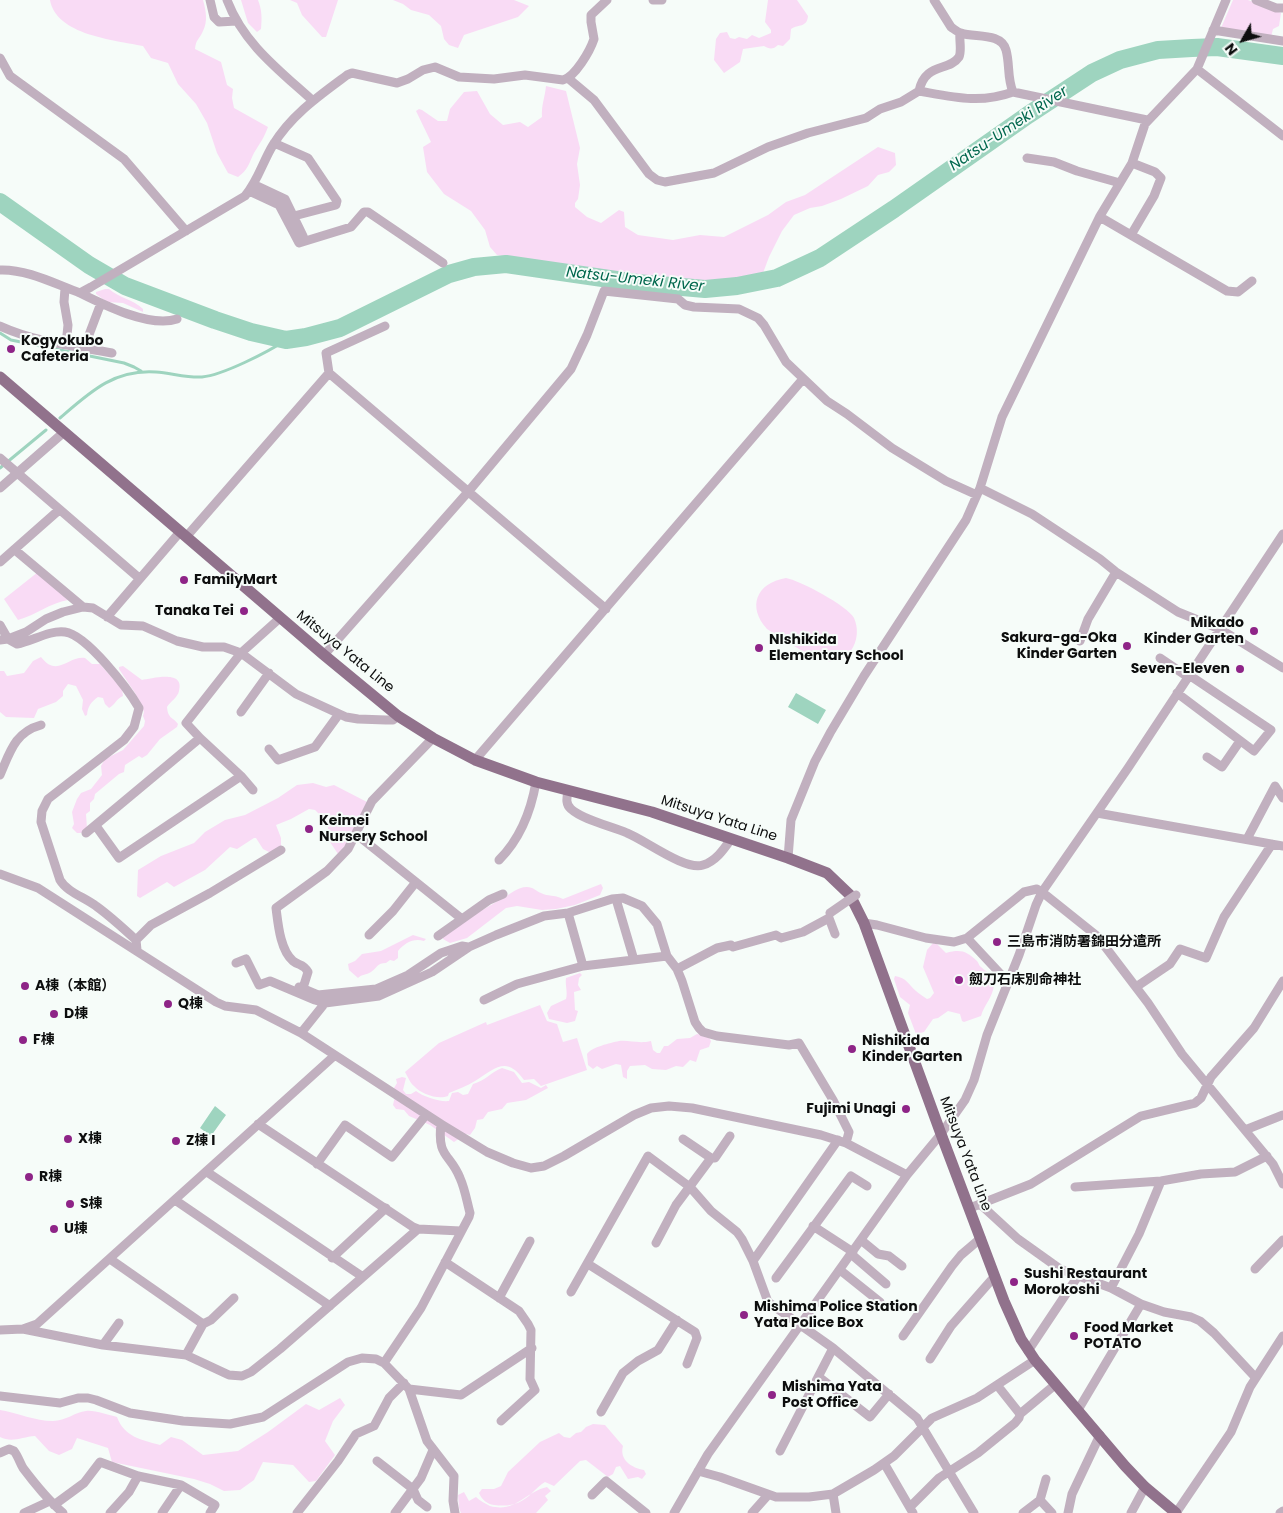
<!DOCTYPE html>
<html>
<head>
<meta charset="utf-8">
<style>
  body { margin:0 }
  #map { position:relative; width:1283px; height:1513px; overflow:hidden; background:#f6fcf9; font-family:Poppins,sans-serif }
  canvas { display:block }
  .north { position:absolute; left:1218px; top:15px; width:50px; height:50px; -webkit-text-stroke:4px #f6fcf9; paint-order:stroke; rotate:232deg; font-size:14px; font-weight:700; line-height:20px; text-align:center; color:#0d0e0e }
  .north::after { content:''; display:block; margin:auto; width:18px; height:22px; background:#0d0e0e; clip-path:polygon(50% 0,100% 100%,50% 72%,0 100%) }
</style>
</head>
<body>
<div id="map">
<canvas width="1283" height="1513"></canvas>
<div class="north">N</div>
</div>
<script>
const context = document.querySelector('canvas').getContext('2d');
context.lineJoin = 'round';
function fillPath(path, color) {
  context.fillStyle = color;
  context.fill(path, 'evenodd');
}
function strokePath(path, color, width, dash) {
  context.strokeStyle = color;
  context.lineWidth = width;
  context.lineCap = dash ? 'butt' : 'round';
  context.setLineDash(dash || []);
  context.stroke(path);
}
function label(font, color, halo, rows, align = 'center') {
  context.font = font + ' Poppins,"Noto Sans JP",sans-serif';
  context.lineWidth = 4;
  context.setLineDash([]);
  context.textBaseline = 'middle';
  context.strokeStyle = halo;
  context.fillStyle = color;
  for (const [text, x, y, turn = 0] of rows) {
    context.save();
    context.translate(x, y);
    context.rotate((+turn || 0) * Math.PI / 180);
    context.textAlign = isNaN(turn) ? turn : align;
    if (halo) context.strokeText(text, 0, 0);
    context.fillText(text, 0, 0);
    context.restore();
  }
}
const green = new Path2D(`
  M50,0H203C206,11 208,21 203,31C199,40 196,39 195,49L221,62L227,85L233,89L232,98L234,108L268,127C264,138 260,143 254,153C249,163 248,170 238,177L228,173L217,153L207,123L196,104L178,84L168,63L151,58L143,46C114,40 56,35 50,0Z
  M241,0H258C262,10 262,18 261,29L257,32L248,23Z
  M290,0H338L326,37H322L302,15L297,3Z
  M393,0H514L529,6L518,17L464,35L458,48L449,45L444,39L441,26L429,15L411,10L403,4Z
  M768,0H797L808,16C807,28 798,24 791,29L790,39L783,46L778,45C773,50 769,49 764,46L743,49L740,62L724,73L714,60L716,39L720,33L727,32L730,38L735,39L739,37L747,39L752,35L759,38L771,33V30L765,22Z
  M1233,0H1248L1281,13L1279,26L1273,29L1271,37L1221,28Z
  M546,86L566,91L580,148L577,164L580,185L578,199L575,203V207L587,217L601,223L619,210L624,212L625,227L638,235L673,240L700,235L724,237L768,215L786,202L805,195L878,147L895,153L896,165L889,172L878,175L868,186L841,199L822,206L810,208L794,215L782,231L769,257L763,273L747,279L732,278L692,284L595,272L497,255L490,247L485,230L471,211L444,194L427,172L423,147L431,142L416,111L419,109L422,110L438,121H447L450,109L464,92L477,91L490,114L503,125L520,122L528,127L542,117C541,106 545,97 546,86Z
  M105,289H109C119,298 133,299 143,309V312L123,303L107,302L96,294V292Z
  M38,572L68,600C50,603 36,615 18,620L4,599Z
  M786,578C799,580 848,606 854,618C864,640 847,669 821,660C805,654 782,638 767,629C747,607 756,583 786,578Z
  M41,657C57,678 68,656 85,658L92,664H100L122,689L123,696C116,699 115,705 109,708L105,704L103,698L98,697C91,702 88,706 87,715L85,716L82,709L83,700L76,686L68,684L63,691V696L56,702L38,709L34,718L6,717L0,712V671H4L7,676L24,673L33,661Z
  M123,666L142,680C151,679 185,669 179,691C178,697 170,702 167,707C168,719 173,717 178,724L177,727L160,739L147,755L142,758L139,756L125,765L124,772L119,774L95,794L94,799L90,803V811L86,814L87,829L81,833H77L72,828L74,824L72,812L77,799L81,793L91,789L102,775L101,766L105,759L123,750L144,726L145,721L143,716L144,712L135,693L119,669V667Z
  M313,783L326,787L334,785L367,802L366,807L352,837L338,854L328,839V827L323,818L315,810L309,809L291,819L276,825L281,838V847L271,853L263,849L256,838H254L237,849L230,847L205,870L174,887L167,882L140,898L137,896L138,870L161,856L194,843L205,832L225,820L245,815L278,798L297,785Z
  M601,884L603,888L600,895L575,905L556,909L542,910L517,906L506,908L467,938L450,943L443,939V935C463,921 482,910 503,898C511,894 517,887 527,887C533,887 536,891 541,893C549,897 553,894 563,899Z
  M413,935L426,939L424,941C413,938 405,943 398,951V958L394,961L390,960L386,963C377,963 377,968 371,972C366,975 362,974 358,978L349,970L348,964L355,961L362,954L381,951Z
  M933,943L937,944L946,953C961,949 966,951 977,961C979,963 979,966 981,967C987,973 995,974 994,985C993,997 984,1005 981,1016L964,1022L962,1021L960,1014L948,1011L938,1018L933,1019L924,1032L916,1034L908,1013L910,1005L900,997L894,979L895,976C907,978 908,984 916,991C919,994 923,996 927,999L930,998L934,993L923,967L927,950Z
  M580,973L582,975L579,978L578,985L581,990L574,992L575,1010L578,1011L575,1021L567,1023L549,1019L547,1013L551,1006L566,999C568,992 565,986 566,978Z
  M540,1005L547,1021L557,1024L563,1042L577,1038L587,1070L541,1086L534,1079L524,1080C506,1055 495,1069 475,1081C467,1086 458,1089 449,1093L448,1096C438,1100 421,1094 414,1086C410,1083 408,1077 405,1072L439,1043L486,1022L487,1025Z
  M697,1034L708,1036L711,1041L709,1047L700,1050L696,1062L690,1060L683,1067L676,1066L666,1070L652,1069L645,1065L630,1066L627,1071V1079L623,1077L621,1065L616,1064L602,1069L597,1066L593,1069L588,1065L587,1054C592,1047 610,1043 619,1041C630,1040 639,1044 651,1041L653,1050L657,1053H660L664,1046H668L677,1039L690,1038Z
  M502,1068L514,1072L522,1083L529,1082L541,1088L546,1085L548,1088L526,1100L507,1103L502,1109L488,1112L483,1119L477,1120L475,1128L470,1135L466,1134L454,1142L430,1125L409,1116L404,1110L396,1109L393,1105L396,1092L394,1088L397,1083L396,1079L402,1077L406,1078L403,1090L406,1094H411L416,1091C424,1097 439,1102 449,1101L452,1093L458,1092L463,1095L468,1094L473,1084C485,1081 491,1072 502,1068Z
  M340,1398L345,1405L333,1421L325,1441L335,1455L316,1481L309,1482L293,1465L263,1462L254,1480L240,1490L224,1491L210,1484L194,1479L112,1462L108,1448L77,1438L72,1449L59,1455L49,1451L35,1436C22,1437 12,1443 0,1437V1410C18,1413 35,1421 53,1421C66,1421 75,1412 86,1411C95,1410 108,1415 117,1417C124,1437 142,1440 160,1445L171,1437L182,1440L203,1455L238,1451L268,1432L306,1404L319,1410Z
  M593,1424L605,1425L623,1446C619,1460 632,1468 644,1470L646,1474L642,1479L638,1477L628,1479L620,1466L616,1467L613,1474L608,1477L586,1460L580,1461L554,1486L545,1482C540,1485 537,1488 533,1492C521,1504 511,1507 494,1505C487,1504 482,1500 479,1493L482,1489H494L501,1486L508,1472L540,1442L559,1433L564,1437L570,1438L576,1433L581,1432L586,1427Z
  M547,1487L551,1491L545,1496L548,1500L536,1513H461L459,1508L458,1495L464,1492L469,1501L476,1497C480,1501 485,1503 490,1506C516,1513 525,1492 547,1487Z`);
const water = new Path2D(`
  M796,693L826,710L818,724L788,707Z
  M215,1106L226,1115L211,1136L200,1128Z`);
const stream = new Path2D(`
  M0,333L11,340L124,363L134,367L141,371
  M60,418C90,392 114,369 156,372C171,373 187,378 202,377C223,375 268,352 286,340
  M0,468L46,430`);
const river = new Path2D(`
  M0,202L89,265L125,286L215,320L251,332L286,340L306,337L340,328L449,274L474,267L506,264L637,283L705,289L737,286L777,278L820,258L894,209L1028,115L1092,73L1120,60L1158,50L1192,48L1217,47L1283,56`);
const minor = new Path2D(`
  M210,0L214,17L219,22L236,21
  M227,0C243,43 279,70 312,100
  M653,0H662
  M934,0L951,27C954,29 957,32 961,33C974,38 1001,32 1006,50C1010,64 1007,78 1013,92L1147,120
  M1256,0L1276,8H1283
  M1213,30L1283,41
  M0,58L10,76L124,159L186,231
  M1197,69L1283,136
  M569,79L594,100L649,174L657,180L665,182L714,173L768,147L808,133L866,118L880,109L901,102L919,91C953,97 980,104 1013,92
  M919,91C925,62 949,72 959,57C962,51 959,40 960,33
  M274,143L308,158L337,201L336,205L294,216
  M1027,158L1054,162L1077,171L1120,183
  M253,184L285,199L303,236
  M249,191L279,205L299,243L351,227L364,212H368L443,263
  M1100,217L1227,291L1238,292L1252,281
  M1131,235L1154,196L1161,178L1155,172L1132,163
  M0,270C27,269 55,284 80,293L91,287L245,196C258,181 263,161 273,145C291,115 320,95 347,75L352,73L397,83L408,79L423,70L435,67L459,77L494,79L525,75L563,80C575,77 590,51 594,39L591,22V15L607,0
  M65,288L64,302L68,325L66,345
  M80,293C104,305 150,328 177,319
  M0,326C35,342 74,346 112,353
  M84,348L101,303
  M329,373L606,609
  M0,458L139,578
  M0,488L63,433
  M980,488L1032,514L1100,559L1116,572L1178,612L1220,629L1283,668
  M186,537L329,373L326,353L385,326
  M15,550L83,607
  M0,562L59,510
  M107,617L180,532
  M0,625L8,639L17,644C33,641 49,630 65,632C87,635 128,689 139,708L134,727L124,740L48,799L42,811L41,822L60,880C67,892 84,897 96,906C110,916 123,928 136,940L137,950
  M0,640L8,639L26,632L46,619L63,612L83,607L93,608L121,625L143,626L177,641L203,647H224L241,653L296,694L346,717L358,719L386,720H393L398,716
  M1080,641L1088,619L1116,572
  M324,655L468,492L571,369L587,335L604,291L678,299L685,305L694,307L739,309L758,318L764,325L786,362L827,401L847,414L892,448L946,481L977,495
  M1160,658L1188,677
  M1177,693L1254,751L1271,730L1189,675
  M241,712L269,673
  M269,749L278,760L315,747L339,714
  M1207,757L1222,767L1240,741
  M475,760L803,379
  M0,775C10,752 15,732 41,725
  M241,776L253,790
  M568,791C567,797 565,804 571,809C583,820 611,826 627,833C645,840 685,871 703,865C716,861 724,849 731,839
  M1097,813L1283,846
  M96,826L119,858L241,776L200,738L186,723L241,653L280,618
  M86,833L200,738
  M356,834L462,919
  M1247,839L1275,786L1283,798
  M788,858L791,820L815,761L830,733L864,676L966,520L980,488L1002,417L1100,216L1132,163L1145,124L1197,69L1226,0
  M499,860C520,839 531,811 536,782
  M0,874L38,888L216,1002L225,1006L256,1010L301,1033L441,1124L487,1152L513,1163L531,1168L544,1166L564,1156L634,1115L651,1108L669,1106L692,1108L821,1135L846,1143L907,1175
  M616,899L634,960
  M568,913L583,966
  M864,923L877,925L926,938L954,942L967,938L1024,892L1037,889L1042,892L1097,936L1148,1003L1182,1054L1273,1164L1283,1184
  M369,935L393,911L416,882
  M438,936L489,900L503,894
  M967,938L1008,982
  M136,940L151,925L210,893L281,850
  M236,963L246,959L259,985L270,981L315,1000L325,1003L379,996L432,972L469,947L496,935L544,916L568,913L612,899L623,898L642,906L657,924L667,956L677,969L682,981L695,1022L699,1028L703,1032L717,1036L789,1045L799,1043L833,1100L849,1132L846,1143
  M677,969L717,948L731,945L733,947L776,935L781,938L803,932L829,918L835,934
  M299,987L318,995L376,989L408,975L441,953L462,946L468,947
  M1136,987L1170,964L1180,949L1206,958L1224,917L1272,844
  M303,988L308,972C303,963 299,966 293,961C280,950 278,923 276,908L327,871L348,849L372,801L433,738
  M484,1000L517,984L583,966L667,956
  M301,1033L325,1003
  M258,1124L413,1227L418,1229L461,1231
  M1245,1130L1283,1115
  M683,1139L711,1158
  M317,1164L345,1125L392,1157L426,1115
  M207,1172L363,1277
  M1075,1187L1161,1181L1201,1174L1235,1172L1267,1156
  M175,1200L330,1306
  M980,1204L1018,1239L1060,1269L1111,1288L1141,1304L1164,1312L1191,1317L1200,1321L1214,1333L1255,1377
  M970,1208L1031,1184L1141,1116L1195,1103L1201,1098L1211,1077L1254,1028L1283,981
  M813,1226L853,1252
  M861,1240L878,1254L889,1256L902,1266
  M656,1243L676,1205L711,1158H715L730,1136
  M851,1254L886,1284
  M332,1258L386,1208
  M110,1259L203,1324L186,1355
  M753,1261L838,1140
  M445,1262L519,1311L528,1324L531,1330L530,1379L535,1390L501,1421
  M588,1264L695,1332L697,1338L687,1364
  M1255,1269L1283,1240
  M840,1270L880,1302
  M776,1278L851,1176L867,1186
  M1111,1288L1139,1234L1161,1181
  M571,1292L648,1156L690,1187L711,1211L737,1232L742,1239L753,1261L768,1302L833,1348L917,1418L974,1513
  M499,1298L530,1241
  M203,1324L211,1320L234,1298
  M23,1329L103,1345L186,1355L229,1375L242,1376L251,1372L280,1349L418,1229
  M0,1330L23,1329L37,1324L334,1056
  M903,1336L952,1266L961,1255L981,1238
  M103,1345L119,1323
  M1028,1351L1078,1276
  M930,1359L951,1326L995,1276
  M384,1363L421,1308L469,1217L470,1213C467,1202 465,1189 460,1178C450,1153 437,1158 441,1124
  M819,1377L870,1417L889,1394
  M997,1385L1020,1414
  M409,1389L461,1395L532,1348
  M0,1396L60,1403L78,1398H88L96,1400L130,1413L183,1421L230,1424L263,1417L348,1362L362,1358L376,1359L384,1363L409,1389L427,1441L454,1476L453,1501L455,1513
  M1078,1410L1141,1304
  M601,1412L623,1373L638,1361L658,1350L677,1320
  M780,1451L833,1348
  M0,1453L9,1449L14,1451C18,1456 20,1463 23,1468C35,1484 48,1500 63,1513
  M377,1461L413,1489L418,1500L427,1507
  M884,1463L913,1513
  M698,1471L720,1477L776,1497H809L833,1494L874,1470L894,1456L932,1418L977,1398L1035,1360
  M833,1494L836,1513
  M592,1495L606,1481L646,1513
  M1040,1500L1052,1513
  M54,1505L84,1483L100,1462L138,1476L181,1485L215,1505L210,1513
  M910,1507L939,1478L978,1453L1015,1423L1019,1418L1020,1414L1056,1384
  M24,1513L50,1501
  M110,1513L129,1492L138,1476
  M162,1513L181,1485
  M297,1513L338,1461L356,1434L374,1426L389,1398L404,1383
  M395,1513L421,1478L433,1450
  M674,1513L708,1454L907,1175L941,1134L965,1100L974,1080L987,1035L1019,955L1036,905L1042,892L1128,768L1283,534
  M752,1513L768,1495
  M1023,1513L1040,1500L1046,1479
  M1068,1513L1072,1494L1100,1435
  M1131,1513L1145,1487
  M1176,1513L1231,1432L1250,1387L1283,1336
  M1280,1513L1283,1511`);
const major = new Path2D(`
  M0,377L324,655L398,716L433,738L475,760L536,782L652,812L788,858L827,873L850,895L864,923L941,1134L1004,1301L1021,1339L1035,1360L1125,1466L1145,1487L1176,1513`);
const minorBridge = new Path2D(`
  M830,913L856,895`);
const markers = [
  [11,349,5,"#8e2487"],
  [184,580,5,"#8e2487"],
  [244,611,5,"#8e2487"],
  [1254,631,5,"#8e2487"],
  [1127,646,5,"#8e2487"],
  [759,648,5,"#8e2487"],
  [1240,669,5,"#8e2487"],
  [309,829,5,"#8e2487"],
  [997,942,5,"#8e2487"],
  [959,980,5,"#8e2487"],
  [25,986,5,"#8e2487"],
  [168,1004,5,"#8e2487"],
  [54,1014,5,"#8e2487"],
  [23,1040,5,"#8e2487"],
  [852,1049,5,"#8e2487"],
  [906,1109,5,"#8e2487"],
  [68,1139,5,"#8e2487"],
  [176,1141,5,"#8e2487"],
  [29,1177,5,"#8e2487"],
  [70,1204,5,"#8e2487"],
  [54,1229,5,"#8e2487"],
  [1014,1282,5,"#8e2487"],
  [744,1315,5,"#8e2487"],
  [1074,1336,5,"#8e2487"],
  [772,1395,5,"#8e2487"]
];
const poiNames = [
  ["Kogyokubo",21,341],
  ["Cafeteria",21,357],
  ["FamilyMart",194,580],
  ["Tanaka Tei",234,611,"right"],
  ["Mikado",1244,623,"right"],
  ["Kinder Garten",1244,639,"right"],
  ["Sakura-ga-Oka",1117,638,"right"],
  ["Kinder Garten",1117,654,"right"],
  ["NIshikida",769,640],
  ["Elementary School",769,656],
  ["Seven-Eleven",1230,669,"right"],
  ["Keimei",319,821],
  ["Nursery School",319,837],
  ["三島市消防署錦田分遣所",1007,942],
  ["劔刀石床別命神社",969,980],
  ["A棟（本館）",35,986],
  ["Q棟",178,1004],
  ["D棟",64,1014],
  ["F棟",33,1040],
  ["Nishikida",862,1041],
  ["Kinder Garten",862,1057],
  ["Fujimi Unagi",896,1109,"right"],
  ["X棟",78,1139],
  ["Z棟 I",186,1141],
  ["R棟",39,1177],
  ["S棟",80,1204],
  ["U棟",64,1229],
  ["Sushi Restaurant",1024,1274],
  ["Morokoshi",1024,1290],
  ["Mishima Police Station",754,1307],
  ["Yata Police Box",754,1323],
  ["Food Market",1084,1328],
  ["POTATO",1084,1344],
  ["Mishima Yata",782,1387],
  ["Post Office",782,1403]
];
const streetNames = [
  ["Mitsuya Yata Line",345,652,39],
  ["Mitsuya Yata Line",719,819,18],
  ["Mitsuya Yata Line",965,1154,69]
];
const waterNames = [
  ["Natsu-Umeki River",1009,129,-34],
  ["Natsu-Umeki River",635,280,6]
];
fillPath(green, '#f9dbf5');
fillPath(water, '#9ed4bf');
strokePath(stream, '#9ed4bf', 3);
strokePath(river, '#9ed4bf', 18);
strokePath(minor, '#c1b0bf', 9);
strokePath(major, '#91728c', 11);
strokePath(minorBridge, '#c1b0bf', 9);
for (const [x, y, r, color] of markers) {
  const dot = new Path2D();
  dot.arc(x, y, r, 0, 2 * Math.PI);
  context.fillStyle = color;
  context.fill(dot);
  strokePath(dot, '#f6fcf9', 2);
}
label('bold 14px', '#0d0e0e', '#f6fcf9', poiNames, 'left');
label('14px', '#0d0e0e', '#f6fcf9', streetNames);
label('italic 15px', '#00674d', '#f6fcf9', waterNames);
</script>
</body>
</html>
